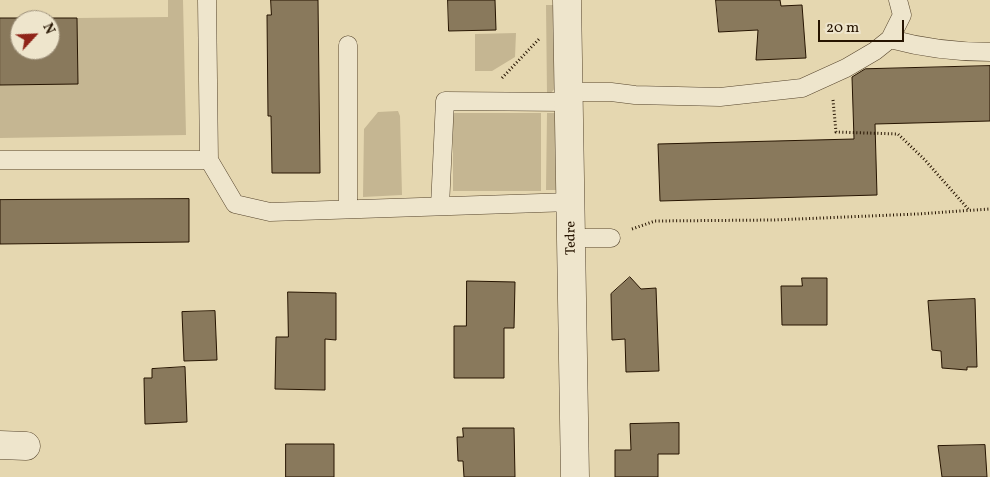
<!DOCTYPE html>
<html>
<head>
<meta charset="utf-8">
<style>
  body { margin:0 }
  #map { position:relative; width:990px; height:477px; overflow:hidden; background:#e5d7b0; font-family:Vollkorn,serif }
  canvas { display:block }
  .north { position:absolute; left:10px; top:10px; width:50px; height:50px; box-sizing:border-box; background:#eee5cc; border:1px solid #9e917b; border-radius:50%; rotate:65deg; font-size:14px; font-weight:700; line-height:20px; text-align:center; color:#261401 }
  .north::after { content:''; display:block; margin:auto; width:18px; height:22px; background:#8f2418; clip-path:polygon(50% 0,100% 100%,50% 72%,0 100%) }
  .scale { position:absolute; left:818px; top:20px; width:86px; height:22px; box-sizing:border-box; border:2px solid #261401; border-top:0; padding-left:6px; font-size:15px; line-height:18px; white-space:nowrap; color:#261401; -webkit-text-stroke:4px #eee5cc; paint-order:stroke }
</style>
</head>
<body>
<div id="map">
<canvas width="990" height="477"></canvas>
<div class="north">N</div>
<div class="scale">20 m</div>
</div>
<script>
const context = document.querySelector('canvas').getContext('2d');
context.lineJoin = 'round';
function fillPath(path, color) {
  context.fillStyle = color;
  context.fill(path, 'evenodd');
}
function strokePath(path, color, width, dash) {
  context.strokeStyle = color;
  context.lineWidth = width;
  context.lineCap = dash ? 'butt' : 'round';
  context.setLineDash(dash || []);
  context.stroke(path);
}
function label(font, color, halo, rows, align = 'center') {
  context.font = font + ' Vollkorn,serif';
  context.lineWidth = 4.5;
  context.setLineDash([]);
  context.textBaseline = 'middle';
  context.strokeStyle = halo;
  context.fillStyle = color;
  for (const [text, x, y, turn = 0] of rows) {
    context.save();
    context.translate(x, y);
    context.rotate((+turn || 0) * Math.PI / 180);
    context.textAlign = isNaN(turn) ? turn : align;
    if (halo) context.strokeText(text, 0, 0);
    context.fillText(text, 0, 0);
    context.restore();
  }
}
const green = new Path2D(`
  M168,0H183L186,135L0,138V85L78,84L77,18L168,17Z
  M546,5H555L556,87L551,93L547,94Z
  M516,33L515,57L492,71H475V34Z
  M398,111L400,116L402,195L363,197L364,129L378,112Z
  M453,113H541V191H453Z
  M547,113H555L556,190H546Z`);
const building = new Path2D(`
  M271,0H318L320,173H272L271,116H268L267,15H271Z
  M448,0H495L496,30L449,31Z
  M716,0H780L781,6L802,5L806,58L756,60L758,30L719,32Z
  M0,18H77L78,84L0,85ZM20,20H50V50H20Z
  M990,66V121L875,124L877,195L660,201L658,144L854,139L852,77L865,69Z
  M189,199V242L0,244V200Z
  M630,277L641,289L656,288L659,371L626,372L625,339L612,340L611,294Z
  M802,278H827V325H782L781,286H802Z
  M467,281L515,282L514,328H504V378H454V326H466Z
  M288,292L336,293V340L325,339V390L275,389L276,337H288Z
  M975,299L977,367H967V370L942,368L941,351L932,350L928,301Z
  M215,311L217,360L184,361L182,312Z
  M185,367L187,422L145,424L144,378H152V369Z
  M679,423V454H658V477H615V450H631L630,424Z
  M463,428H514L515,477H464L463,461H458L457,437H463Z
  M286,444H334V477H286Z
  M985,445L987,477H942L938,446Z`);
const path = new Path2D(`
  M502,78L539,39
  M833,100L836,132L898,134L925,160L969,210
  M632,229L655,221L774,220L917,214L990,209`);
const service = new Path2D(`
  M207,0L209,160L235,204L270,212L571,202
  M890,39C923,48 956,52 990,52
  M348,45V209
  M569,92H611L635,95L720,97L802,88L846,68L875,51L890,39L902,15L898,0
  M0,160H209
  M440,206L445,101L569,102
  M572,238H611`);
const minor = new Path2D(`
  M567,0L575,477
  M0,445L26,446`);
const streetNames = [
  ["Tedre",572,238,-91]
];
fillPath(green, '#c5b692');
fillPath(building, '#89795c');
strokePath(building, '#261401', 1);
strokePath(service, '#56452d', 19);
strokePath(minor, '#56452d', 29);
strokePath(path, '#261401', 3, [1, 2.5]);
strokePath(service, '#eee5cc', 18);
strokePath(minor, '#eee5cc', 28);
label('14px', '#261401', '#eee5cc', streetNames);
</script>
</body>
</html>
